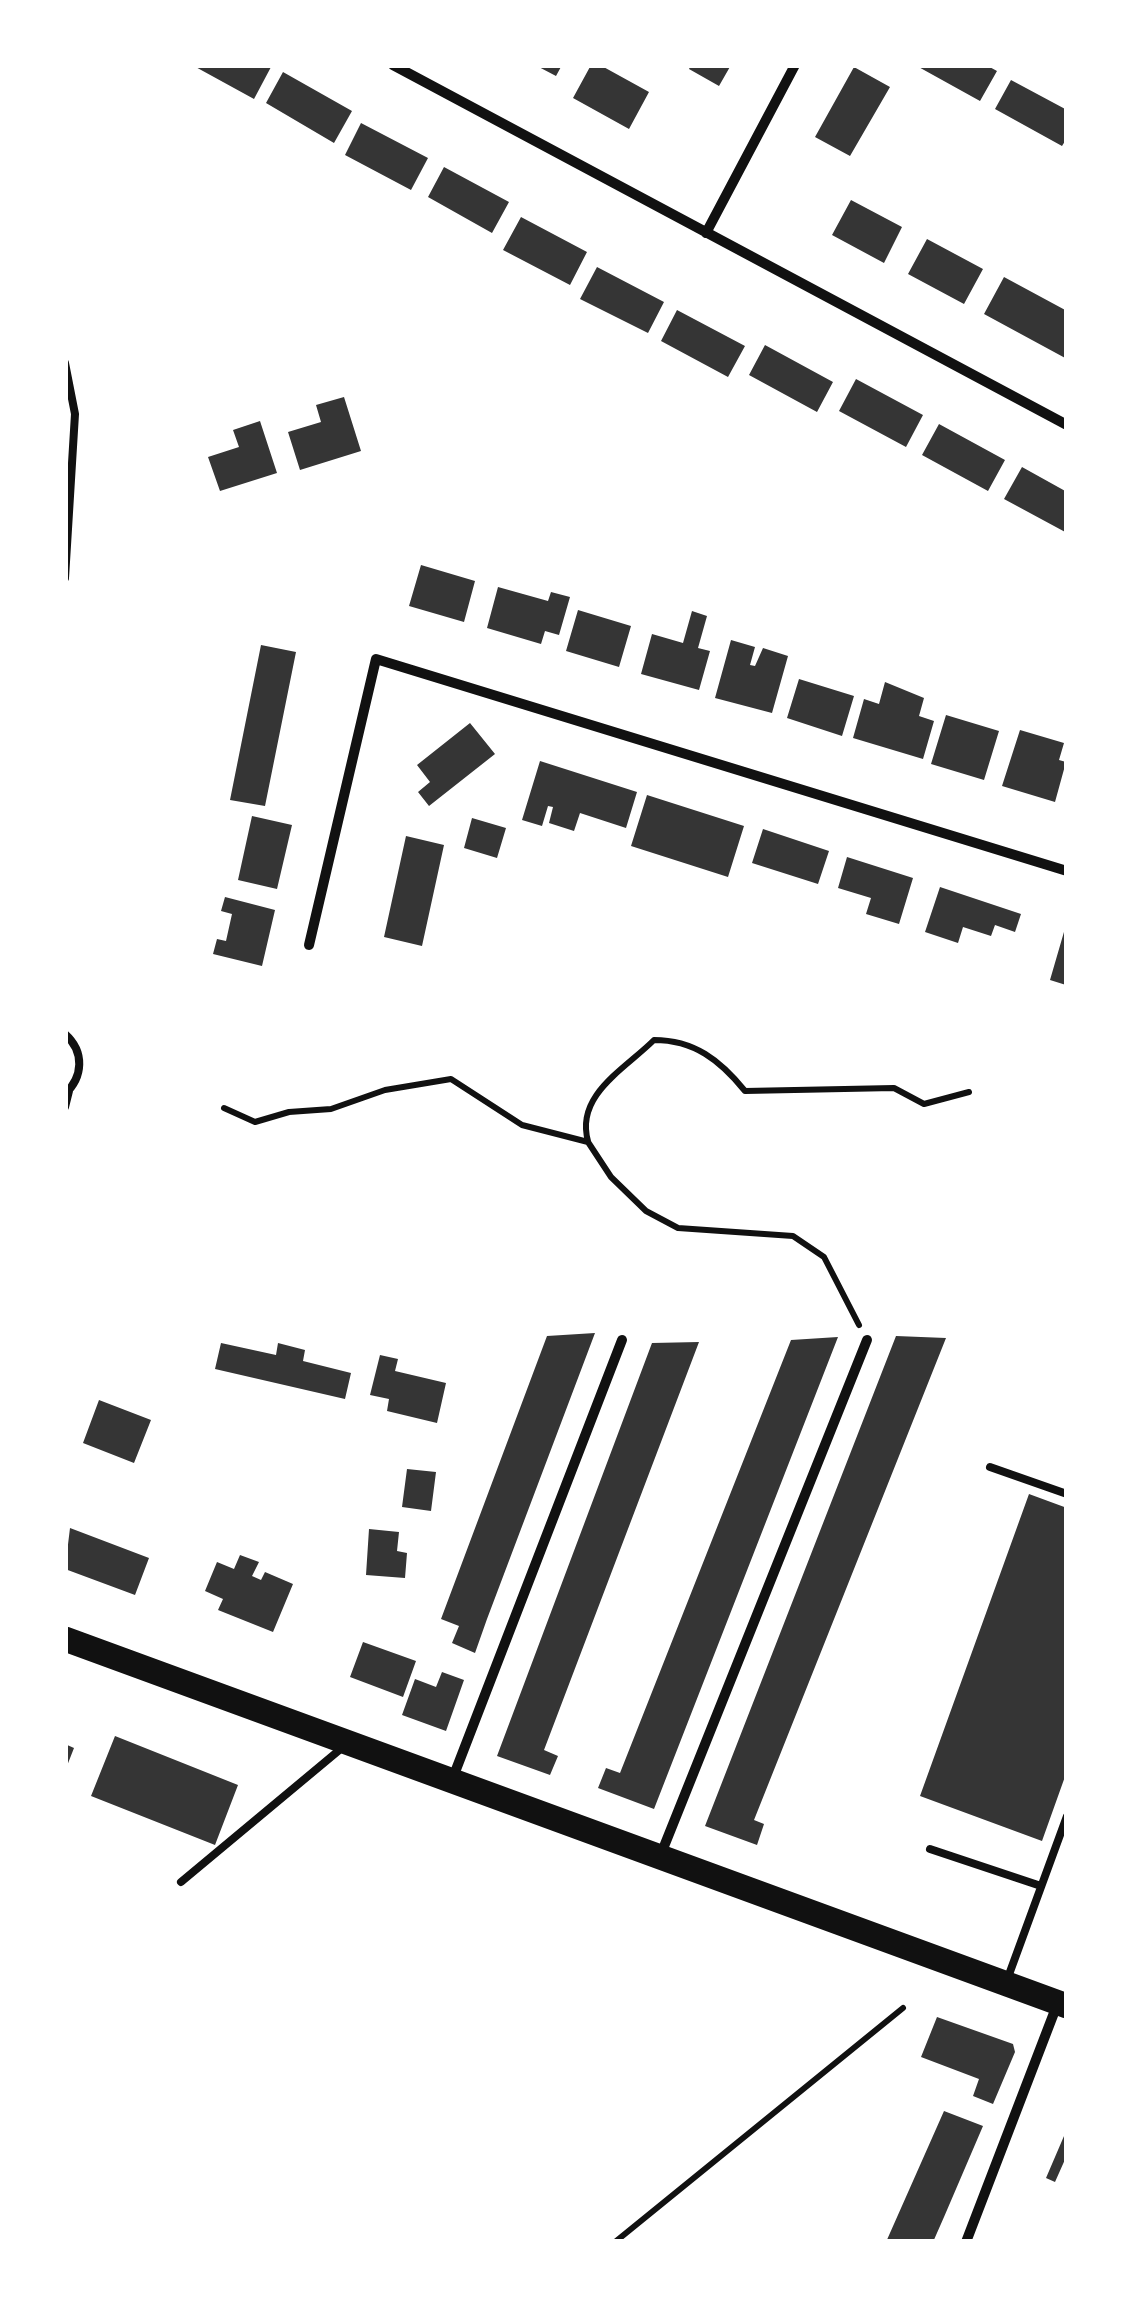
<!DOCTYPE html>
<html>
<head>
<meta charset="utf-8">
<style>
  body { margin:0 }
  #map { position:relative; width:1132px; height:2307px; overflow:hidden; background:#fff; font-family:"Alegreya Sans",sans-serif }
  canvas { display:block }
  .frame { position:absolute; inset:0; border:68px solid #fff; pointer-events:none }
</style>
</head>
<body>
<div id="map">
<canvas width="1132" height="2307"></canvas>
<div class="frame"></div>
</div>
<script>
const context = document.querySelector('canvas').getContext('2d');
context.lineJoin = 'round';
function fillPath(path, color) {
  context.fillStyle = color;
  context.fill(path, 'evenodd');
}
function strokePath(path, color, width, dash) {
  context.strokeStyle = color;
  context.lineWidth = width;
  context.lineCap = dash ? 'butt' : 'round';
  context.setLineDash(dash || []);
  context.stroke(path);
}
const building = new Path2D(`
  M192,65H268L271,67L254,99Z
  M535,65H562L556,76Z
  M591,65H600L649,92L629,129L573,98Z
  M691,65H731L719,86L689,69Z
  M915,65H986L997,71L980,101Z
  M854,67L890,87L850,156L815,137Z
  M283,72L352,111L334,143L266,103Z
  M1011,80L1067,110V138L1062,146L995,109Z
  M361,123L428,158L411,190L345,155Z
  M444,167L509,202L492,233L428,197Z
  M851,200L902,227L884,263L832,235Z
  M521,217L587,252L570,285L503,250Z
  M927,239L983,269L964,304L908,274Z
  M597,267L664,302L648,333L580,299Z
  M1004,277L1067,311V359L984,314Z
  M677,310L745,346L728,377L661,341Z
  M765,345L833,382L817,412L749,375Z
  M856,379L923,415L906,447L839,411Z
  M344,397L361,451L300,470L288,432L321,422L316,405Z
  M260,421L277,473L220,491L208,457L239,447L233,430Z
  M939,424L1005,460L988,491L922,455Z
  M1022,467L1067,492V533L1004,499Z
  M421,565L475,581L464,622L409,606Z
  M498,587L548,601L551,592L570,597L559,635L545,631L541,644L487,628Z
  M578,610L631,626L619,667L566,651Z
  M692,611L707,616L698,648L710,651L699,690L641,674L652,634L683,643Z
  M731,640L755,647L750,665L755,666L763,648L788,656L772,713L715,698Z
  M261,645L296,652L265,806L230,800Z
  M799,679L854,696L842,736L787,718Z
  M885,682L924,698L919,716L934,721L923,759L853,738L864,699L879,704Z
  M946,715L999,731L984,780L931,764Z
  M470,723L495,754L429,806L418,792L430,782L417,765Z
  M1020,730L1064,743L1059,760L1066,762L1055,802L1002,786Z
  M540,761L637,792L626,828L580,813L574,831L549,823L553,807L548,806L542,826L522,820Z
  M647,795L744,826L728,877L631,846Z
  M252,816L292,825L277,889L238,880Z
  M472,818L506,828L497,858L464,848Z
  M763,829L829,851L818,884L752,863Z
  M406,836L444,845L422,946L384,937Z
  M847,857L913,878L899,924L866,914L871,898L838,888Z
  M940,887L1021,914L1015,932L995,925L991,936L963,927L958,943L925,932Z
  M225,897L275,910L262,966L213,954L217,939L226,941L232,914L221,911Z
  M1066,925H1067L1066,985L1050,980Z
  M595,1333L487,1619L475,1653L452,1643L459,1626L441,1619L535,1368L547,1336Z
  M896,1336L946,1338L754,1820L764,1824L757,1845L705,1826Z
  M838,1337L654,1809L598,1788L606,1768L620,1773L791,1340Z
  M699,1342L544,1750L558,1756L550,1775L497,1756L652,1343Z
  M221,1343L276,1355L278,1343L305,1350L303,1361L351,1373L345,1399L215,1369Z
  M380,1355L398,1359L395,1371L446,1383L437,1423L387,1411L389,1399L370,1395Z
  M99,1400L151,1420L134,1463L83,1443Z
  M407,1469L436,1472L431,1511L402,1507Z
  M1029,1494L1067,1508V1771L1042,1841L920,1796Z
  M70,1528L149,1558L135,1595L65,1569Z
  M369,1529L399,1532L397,1551L407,1553L405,1578L366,1575Z
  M240,1555L259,1562L252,1576L261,1580L265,1572L293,1584L273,1632L218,1610L223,1599L205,1591L217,1562L234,1569Z
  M363,1642L416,1661L403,1697L350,1677Z
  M442,1672L464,1680L446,1731L402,1715L415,1679L436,1687Z
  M115,1736L238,1785L215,1845L91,1796Z
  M65,1744L74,1748L65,1771Z
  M937,2017L1013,2044L1015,2052L993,2104L973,2096L979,2079L921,2057Z
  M944,2111L983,2126L944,2217L933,2242H886Z
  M1067,2129V2155L1055,2182L1046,2178Z`);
const path = new Path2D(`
  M224,1108L255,1122L289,1112L331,1109L385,1090L451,1079L522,1125L588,1142L611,1177L646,1211L678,1228L793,1236L824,1257L859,1325
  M588,1141C575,1095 625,1069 654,1040C694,1040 720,1060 745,1091L894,1088L924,1104L969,1092
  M615,2242L903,2008`);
const service = new Path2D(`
  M65,363L75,414L65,578
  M65,1034C85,1052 83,1077 65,1094
  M65,1107L69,1091
  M990,1467L1067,1494
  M930,1849L1041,1886
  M181,1882L343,1747
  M1007,1980L1067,1816`);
const minor = new Path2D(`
  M393,65L1067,425
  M706,233L795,65
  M309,945L376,659L1067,871
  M452,1780L622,1340
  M661,1854L867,1340
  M966,2242L1057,2005`);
const trunk = new Path2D(`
  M65,1639L1067,2006`);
fillPath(building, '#353535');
strokePath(path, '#111', 6);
strokePath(service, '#111', 8);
strokePath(minor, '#111', 10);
strokePath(trunk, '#111', 25);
</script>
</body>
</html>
